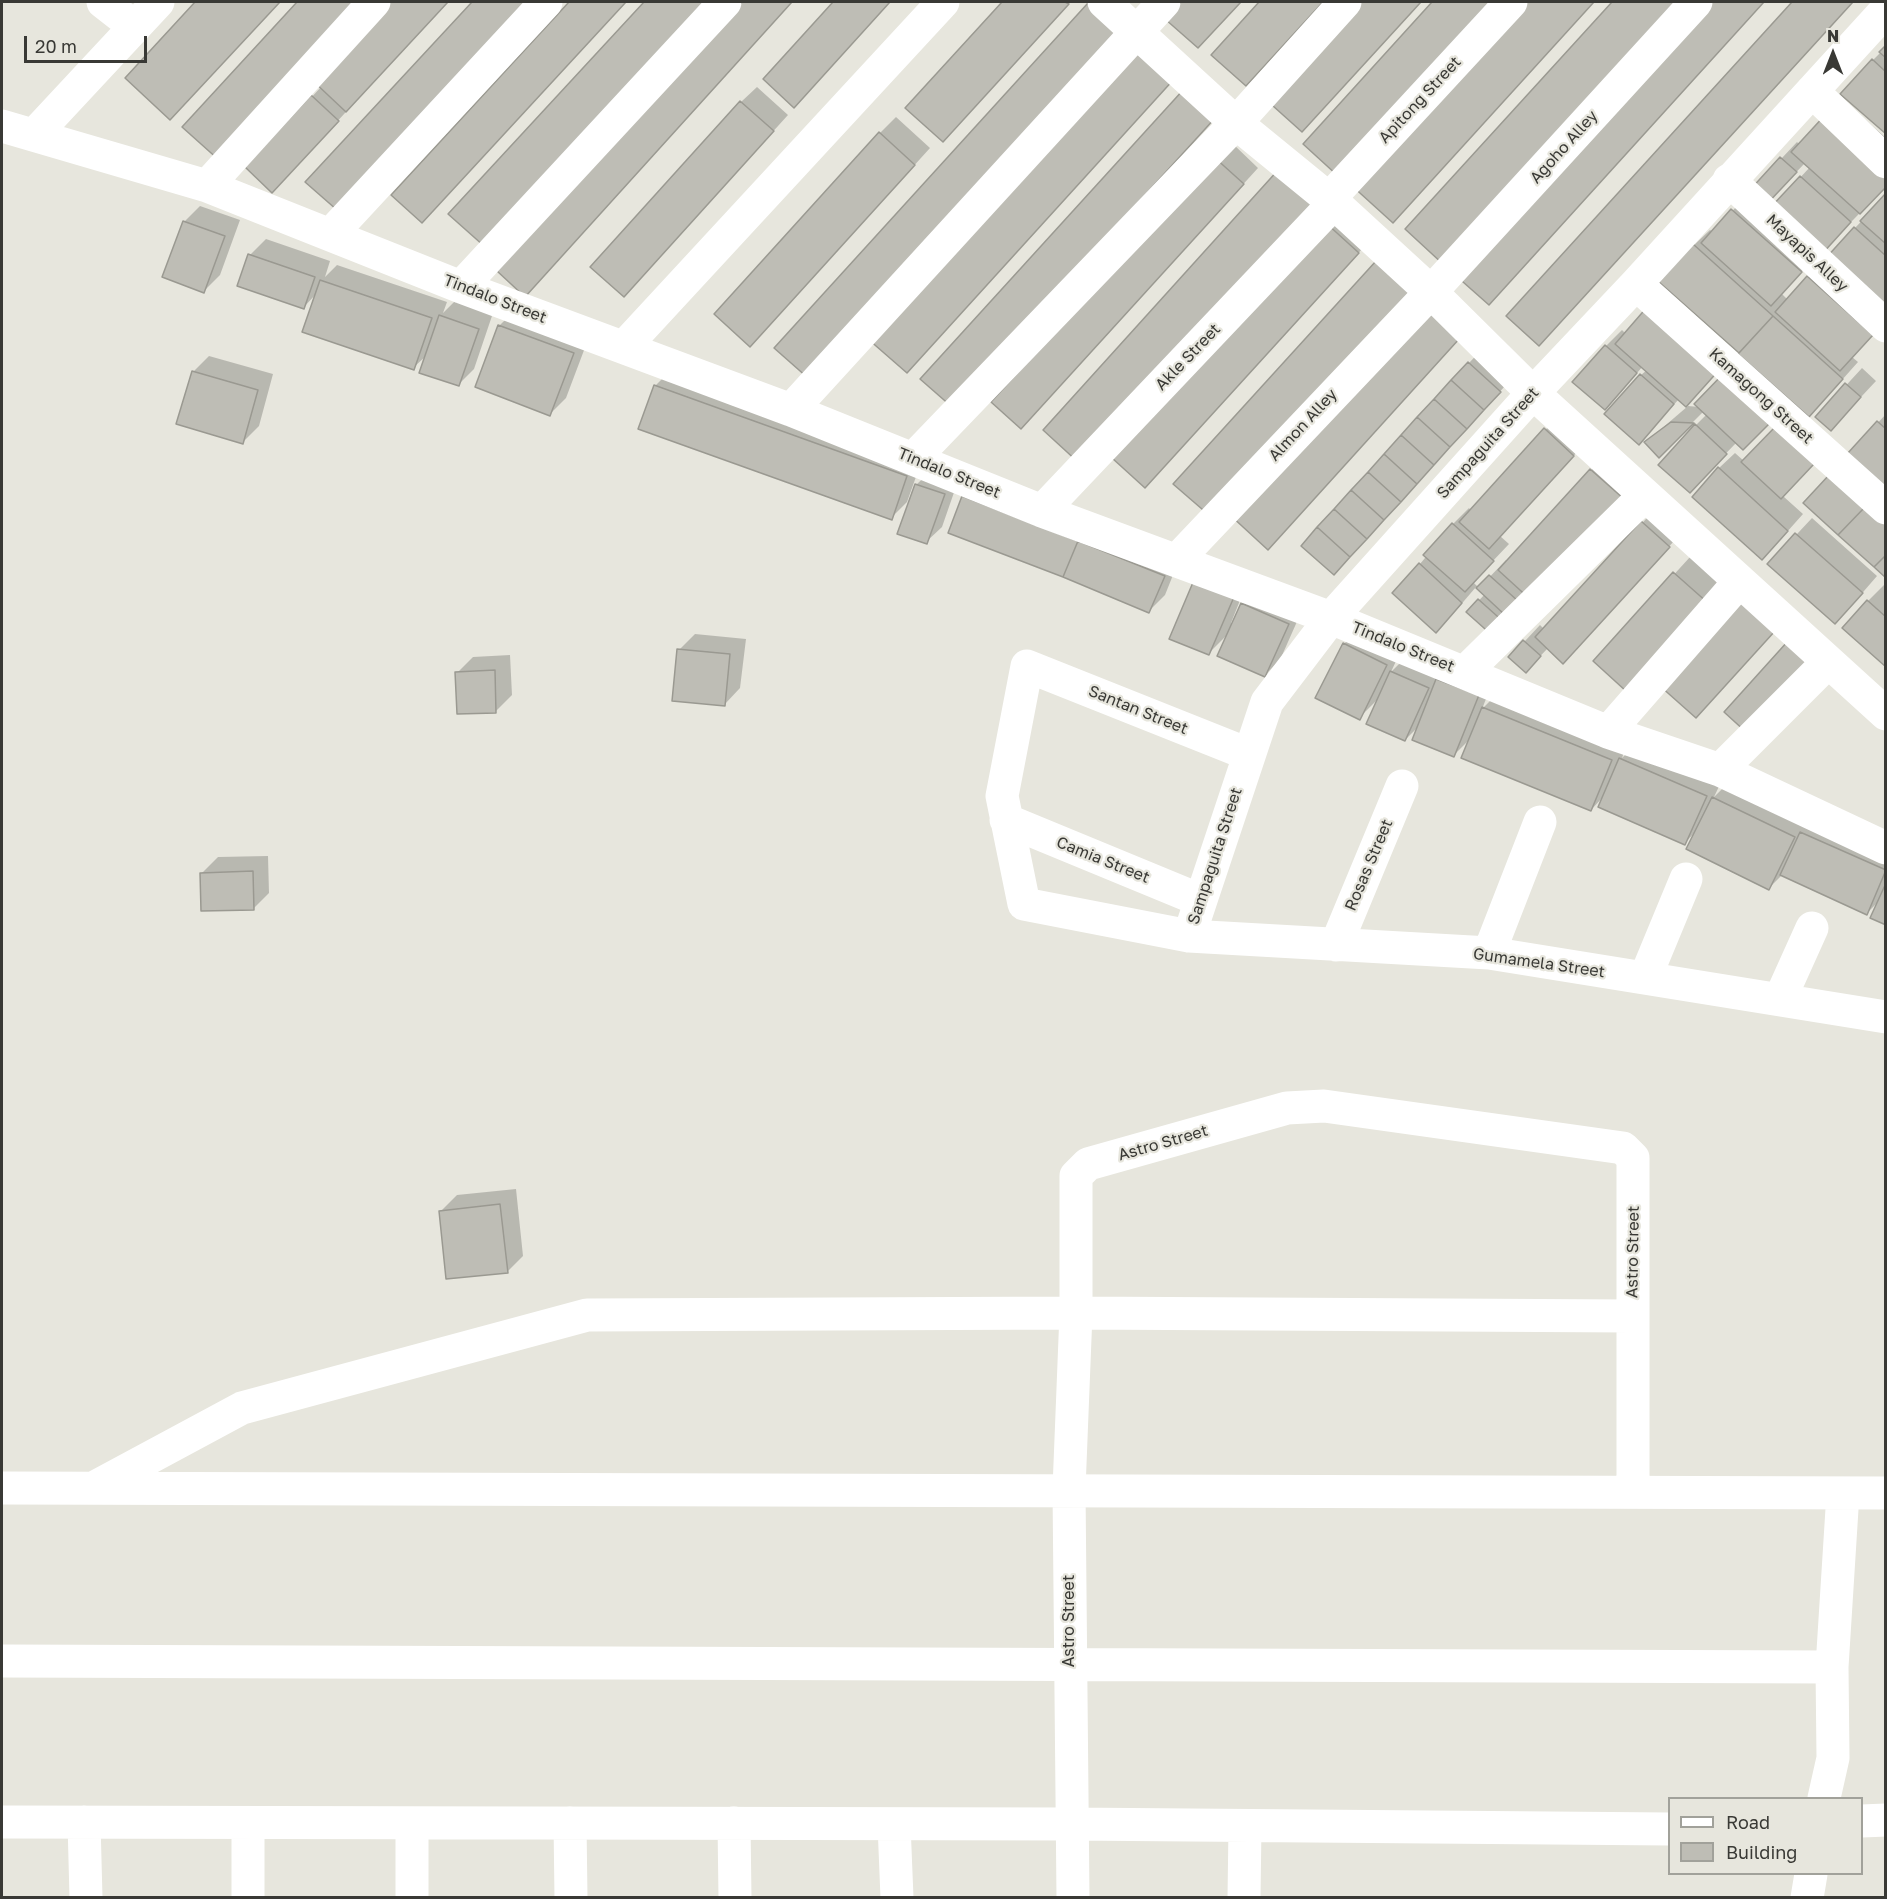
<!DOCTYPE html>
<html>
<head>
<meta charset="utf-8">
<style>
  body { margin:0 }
  #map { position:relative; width:1887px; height:1899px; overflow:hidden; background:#e7e6dd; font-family:"Golos Text",sans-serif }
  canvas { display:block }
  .frame { position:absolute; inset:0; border:3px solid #393935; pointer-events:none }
  .legend { position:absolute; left:1668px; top:1797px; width:195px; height:78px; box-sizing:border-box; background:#e7e6dd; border:2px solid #a1a19a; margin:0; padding:8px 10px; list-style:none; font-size:18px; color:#393935 }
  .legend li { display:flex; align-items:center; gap:12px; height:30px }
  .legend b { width:30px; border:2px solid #a1a19a }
  .north { position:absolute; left:1803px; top:24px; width:60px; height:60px; -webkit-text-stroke:4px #e7e6dd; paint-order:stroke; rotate:0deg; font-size:16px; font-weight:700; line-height:24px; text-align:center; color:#393935 }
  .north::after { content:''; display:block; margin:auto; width:21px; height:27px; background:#393935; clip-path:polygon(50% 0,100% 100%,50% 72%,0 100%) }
  .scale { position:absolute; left:24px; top:36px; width:123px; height:27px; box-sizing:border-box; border:3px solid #393935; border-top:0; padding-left:8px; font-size:18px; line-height:21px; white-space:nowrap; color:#393935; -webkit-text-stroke:4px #e7e6dd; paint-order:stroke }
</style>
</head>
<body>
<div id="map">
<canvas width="1887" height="1899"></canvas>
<div class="frame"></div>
<ul class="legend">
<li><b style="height:8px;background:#fff"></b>Road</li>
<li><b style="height:16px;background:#bebdb5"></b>Building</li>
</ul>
<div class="north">N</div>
<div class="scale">20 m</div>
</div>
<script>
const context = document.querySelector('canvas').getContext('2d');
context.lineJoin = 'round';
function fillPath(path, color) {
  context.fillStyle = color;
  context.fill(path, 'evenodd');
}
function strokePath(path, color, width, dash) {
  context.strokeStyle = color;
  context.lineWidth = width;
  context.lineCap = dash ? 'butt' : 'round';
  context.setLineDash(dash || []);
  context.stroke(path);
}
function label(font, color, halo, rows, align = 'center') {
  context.font = font + ' "Golos Text",sans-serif';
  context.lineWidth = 4.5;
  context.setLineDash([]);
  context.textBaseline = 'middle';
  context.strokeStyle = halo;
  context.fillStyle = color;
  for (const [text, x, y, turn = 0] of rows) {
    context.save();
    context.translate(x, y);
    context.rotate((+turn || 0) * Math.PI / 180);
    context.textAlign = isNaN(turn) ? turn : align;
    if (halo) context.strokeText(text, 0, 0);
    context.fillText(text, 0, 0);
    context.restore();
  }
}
const shadow = new Path2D(`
  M197,2H279L186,102L127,78Z
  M299,2H366L184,127Z
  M387,2H447L288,175L247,167L321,87Z
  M474,2H528L308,182Z
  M571,2H626L438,205L393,195Z
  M646,2H709L450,214Z
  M744,2H791L541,279L499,271Z
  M835,2H890L810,90L765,79Z
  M1004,2H1070L958,124L907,108Z
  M1183,2H1241L1214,31L1167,18Z
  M1261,2H1322L1262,68L1213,54Z
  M1352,2H1420L1318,114Z
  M1434,2H1496L1305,144Z
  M1519,2H1593L1408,205Z
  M1614,2H1683L1407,229Z
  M1704,2H1764L1505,287Z
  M1794,2H1852L1555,328L1508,316Z
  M1886,47V132L1873,60Z
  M757,87L788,115L639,279L741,102Z
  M1843,100L1886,138V186L1822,252L1772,208L1810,167L1805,163L1781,188L1751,191L1797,142L1800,145Z
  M896,117L930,148L766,329L880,133Z
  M1231,142L1258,168L1037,411Z
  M1748,194L1816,255L1782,294L1788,300L1824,261L1852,357L1858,362L1825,399L1694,245L1710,230L1713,232Z
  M1886,195V312L1855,228Z
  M200,206L240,220L220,275L204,291L184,222Z
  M1343,208L1374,236L1145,486Z
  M266,239L330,261L325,277L337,265L447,302L443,313L456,300L493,313L474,369L458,385L427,355L413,368L316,294L304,307L239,285L250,255Z
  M516,309L589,337L566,398L550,414L476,386L500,325Z
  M1622,330L1626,334L1735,353L1702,389L1679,399L1639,443L1641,375L1647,370L1643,366L1621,392L1606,346Z
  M1484,347L1515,375L1349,558L1469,363Z
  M209,356L273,374L259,426L243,442L193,372Z
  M1862,368L1876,381L1831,429L1817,417Z
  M671,370L922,460L907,502L891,518L655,386Z
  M1688,406L1700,407L1737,442L1705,475L1696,425L1707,414L1704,411L1659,456L1646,442Z
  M1561,413L1589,439L1500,536L1509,544L1473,582L1479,588L1506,560L1508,562L1606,454L1639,483L1510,619L1468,612L1485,594L1476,587L1452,615L1420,564L1453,524L1469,508L1471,511Z
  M1886,414V486L1849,454Z
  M1735,453L1803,514L1778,542L1719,468Z
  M933,469L959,478L942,527L926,542L899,533L917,484Z
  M1658,506L1684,530L1579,646L1548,648L1526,671L1510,657L1540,625L1544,629Z
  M1812,518L1877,576L1851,606L1769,564Z
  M950,532L1179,560L1165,595L1149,611Z
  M1690,557L1722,586L1642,674L1595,661Z
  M1248,580L1231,623L1233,624L1242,604L1258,588L1303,608L1280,660L1264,676L1229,633L1209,653L1171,638Z
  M1884,585L1886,587V665L1868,601Z
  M1360,628L1402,648L1391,672L1407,656L1494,679L1482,709L1499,692L1627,744L1622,758L1637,743L1722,780L1714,797L1729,782L1886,848V923L1879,901L1867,913L1783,874L1769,888L1696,831L1685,843L1603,797L1591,810L1470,739L1454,755L1420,725L1405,740L1378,699L1359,718L1344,644Z
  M695,634L746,639L740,688L725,704L679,650Z
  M510,655L512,695L496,711L457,673L473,657Z
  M268,856L269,893L253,909L202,873L218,857Z
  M516,1189L523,1256L507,1272L441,1211L457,1195Z`);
const building = new Path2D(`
  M195,2H280L170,120L125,78Z
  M297,2H367L220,161L182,127Z
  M385,2H448L346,112L312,80Z
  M472,2H529L337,210L305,182Z
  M569,2H626L422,223L391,195Z
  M644,2H709L484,246L448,214Z
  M742,2H792L525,297L497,271Z
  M833,2H890L794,108L763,79Z
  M1002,2H1065L1069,4L943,142L905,108Z
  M1181,2H1241L1198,48L1165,19Z
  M1259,2H1323L1246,86L1211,55Z
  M1350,2H1421L1302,132L1263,97Z
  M1432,2H1497L1338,176L1303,144Z
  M1517,2H1594L1393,223L1350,184Z
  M1612,2H1683L1444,265L1405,229Z
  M1702,2H1764L1489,305L1454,274Z
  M1792,2H1853L1539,346L1506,316Z
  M1088,3L1122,33L808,378L774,348Z
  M1137,44L1175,78L907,373L868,339Z
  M1886,45V58L1879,52Z
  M1872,59L1886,72V134L1840,94Z
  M1184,89L1216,117L952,407L920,379Z
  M311,95L339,121L272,193L245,167Z
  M740,101L774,131L624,297L590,267Z
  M1826,114L1886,168V187L1860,214L1791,152Z
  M879,132L915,165L750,347L714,314Z
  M1214,157L1244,184L1021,429L991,402Z
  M1780,157L1797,172L1765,206L1749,191Z
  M1279,169L1328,206L1079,463L1043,430Z
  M1800,176L1851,222L1822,254L1770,208Z
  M1886,193V244L1860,221Z
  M1731,209L1802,272L1771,306L1701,243Z
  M183,221L225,236L204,293L162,277Z
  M1326,223L1359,253L1145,488L1112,458Z
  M1854,227L1886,256V314L1825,259Z
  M1693,244L1773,316L1739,353L1659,282Z
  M248,254L315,277L304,309L237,286Z
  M1376,261L1426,295L1210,516L1173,484Z
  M1807,276L1873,335L1840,371L1775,312Z
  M320,280L432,318L414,370L302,332Z
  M1422,303L1460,338L1268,550L1230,515Z
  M1648,306L1720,369L1686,407L1615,344Z
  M439,315L479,329L459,386L419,373Z
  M1773,316L1843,379L1809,417L1738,354Z
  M498,325L574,353L550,416L475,387Z
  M1605,345L1637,373L1605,410L1572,382Z
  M1468,362L1501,392L1484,410L1451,380Z
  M192,371L258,390L243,444L176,424Z
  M1724,373L1773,420L1743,450L1694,404Z
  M1640,374L1674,404L1639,445L1604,414Z
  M1451,380L1484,410L1467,429L1434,399Z
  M1845,383L1861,397L1831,431L1815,417Z
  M654,385L907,476L892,520L638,429Z
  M1434,399L1467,429L1450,447L1417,417Z
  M1417,417L1450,447L1434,465L1401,435Z
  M1877,421L1886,429V483L1883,486L1847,454Z
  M1671,422L1694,423L1659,458L1644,442Z
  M1695,424L1727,454L1690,493L1658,465Z
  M1775,427L1814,464L1781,499L1741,462Z
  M1544,428L1574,456L1489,549L1459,522Z
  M1401,435L1434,465L1417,484L1384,454Z
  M1384,454L1417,484L1401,502L1368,472Z
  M1718,467L1788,531L1762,560L1692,497Z
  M1590,469L1624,499L1532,601L1498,570Z
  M1368,472L1401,502L1384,520L1351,490Z
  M1829,475L1865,507L1838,535L1803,503Z
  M915,484L945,494L927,544L897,534Z
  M1351,490L1384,520L1367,539L1334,509Z
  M962,496L1078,541L1063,577L948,533Z
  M1865,507L1886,525V555L1874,567L1838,535Z
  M1334,509L1367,539L1350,557L1317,527Z
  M1641,521L1670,547L1563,664L1535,637Z
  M1452,523L1494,561L1465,592L1423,555Z
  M1317,527L1350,557L1334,575L1301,546Z
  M1795,533L1863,593L1835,624L1767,564Z
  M1078,541L1165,576L1149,613L1063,577Z
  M1886,555V578L1874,567Z
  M1419,563L1462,603L1436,633L1392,593Z
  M1673,572L1708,603L1627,692L1593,661Z
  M1489,575L1518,601L1505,615L1476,588Z
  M1194,580L1234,597L1209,655L1169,639Z
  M1478,599L1506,624L1494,637L1466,612Z
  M1739,599L1775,631L1696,718L1660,686Z
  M1867,600L1886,617V667L1842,628Z
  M1241,603L1289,624L1265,677L1217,656Z
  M1523,640L1541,656L1526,673L1508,657Z
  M1788,641L1811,662L1747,733L1724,712Z
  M1343,643L1387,665L1360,720L1315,698Z
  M677,649L730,654L725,706L672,701Z
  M495,670L496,713L457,714L455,672Z
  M1390,671L1429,688L1405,741L1366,724Z
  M1436,679L1479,695L1454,757L1412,740Z
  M1482,707L1612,760L1591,811L1461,758Z
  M1619,758L1707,796L1685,845L1598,807Z
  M1712,797L1795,837L1769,890L1686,849Z
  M1800,832L1886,870L1867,915L1780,875Z
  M253,871L254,910L201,911L200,873Z
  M1886,883V925L1870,918Z
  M500,1204L508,1273L446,1279L439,1211Z`);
const street = new Path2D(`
  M103,2L135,27
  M1104,2L1236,123L1334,203L1431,292L1533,393L1886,714
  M1812,91L1886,162
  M2,126L207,186L461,287L791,410L1042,511L1331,618L1608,732L1720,770L1886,848
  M35,134L158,2
  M1729,180L1886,326
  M207,186L374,2
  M1329,199L1511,2
  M331,234L546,2
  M1636,284L1886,508
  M461,287L725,2
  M624,347L943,2
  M791,410L1164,2
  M913,459L1236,123L1345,2
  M1042,511L1334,203
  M1177,560L1431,292L1696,2
  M1465,672L1645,495
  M1608,732L1739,582
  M1248,754L1027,666L1002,796L1024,904L1189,936L1489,953L1886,1017
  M1720,770L1828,662
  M1006,820L1200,900
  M1189,936L1267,702L1331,618L1533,393L1636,284L1886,10
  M1336,945L1402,786
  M1489,953L1540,822
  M1645,978L1686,879
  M1780,999L1812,928
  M97,1486L242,1408L587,1315L1076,1313L1632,1316
  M2,1488L1886,1493
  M2,1661L1832,1667
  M1824,1798L1833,1758L1832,1667L1843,1493
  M1862,1821L1886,1820
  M2,1822L1071,1824L1670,1829
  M84,1822L86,1898
  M248,1823V1898
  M412,1823V1898
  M570,1823L571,1898
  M734,1823L735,1898
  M894,1824L897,1898
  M1073,1898L1069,1489L1076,1313V1176L1088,1164L1287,1108L1324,1106L1623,1148L1633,1158V1492
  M1244,1898L1245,1826
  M1807,1898L1811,1874`);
const streetNames = [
  ["Apitong Street",1420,100,-47],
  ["Agoho Alley",1564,147,-48],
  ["Mayapis Alley",1807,253,43],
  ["Tindalo Street",495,299,21],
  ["Akle Street",1188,357,-46],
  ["Kamagong Street",1761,396,42],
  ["Almon Alley",1303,425,-47],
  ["Sampaguita Street",1488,443,-48],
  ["Tindalo Street",949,473,22],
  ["Tindalo Street",1403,647,22],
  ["Santan Street",1138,710,22],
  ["Sampaguita Street",1215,856,-72],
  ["Camia Street",1103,860,22],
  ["Rosas Street",1369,865,-67],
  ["Gumamela Street",1539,963,8],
  ["Astro Street",1163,1143,-16],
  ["Astro Street",1633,1252,-89],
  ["Astro Street",1069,1621,-90]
];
fillPath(shadow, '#0003');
fillPath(building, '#bebdb5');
strokePath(building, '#9a9991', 1.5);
strokePath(street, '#fff', 33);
label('16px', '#393935', '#e7e6dd', streetNames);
</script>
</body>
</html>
